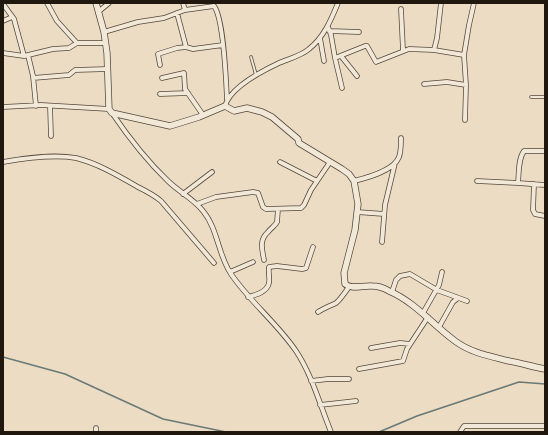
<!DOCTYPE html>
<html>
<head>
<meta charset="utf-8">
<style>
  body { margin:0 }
  #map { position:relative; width:548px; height:435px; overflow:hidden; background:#ebdcc3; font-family:"IM FELL Double Pica",serif }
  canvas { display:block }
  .frame { position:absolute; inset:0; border:4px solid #20170f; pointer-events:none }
</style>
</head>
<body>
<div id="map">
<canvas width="548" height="435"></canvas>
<div class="frame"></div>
</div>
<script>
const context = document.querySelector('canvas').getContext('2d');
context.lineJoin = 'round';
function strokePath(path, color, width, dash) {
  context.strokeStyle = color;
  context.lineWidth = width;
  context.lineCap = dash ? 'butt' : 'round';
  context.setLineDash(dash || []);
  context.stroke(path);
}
const stream = new Path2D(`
  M3,357L65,374L163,419L226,432
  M379,432L417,416L519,382L545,384`);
const service = new Path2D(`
  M251,57L256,75
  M531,97H545`);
const minor = new Path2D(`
  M47,3L57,21L77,43H105
  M183,3L185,10
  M3,4L14,19L24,56
  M401,9L403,50
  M98,12L109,3
  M177,13L186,47
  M3,21L12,17
  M328,27L331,35L335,58L365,46H367L376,62L409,49L434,50L437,38L441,3
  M329,31L359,32
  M104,32L138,22L164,18L185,10L214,6C224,19 226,81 227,99
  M320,38L324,61
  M434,50L464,55L469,25L474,3
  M3,53L24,56L53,49L69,48L77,43
  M28,55L33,76L36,106
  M341,56L357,76
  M335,58L342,88
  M160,65L158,54L177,48L186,47L193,49L223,45
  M33,78L69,75L75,70L108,69
  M162,78L184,73L185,89L203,115
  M424,84L447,82L466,85L464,55
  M160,94L188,93
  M50,106L51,136
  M225,106C230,88 262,71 279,63C288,59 301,56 309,49C324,37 331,20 338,3
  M3,107L41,105L109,109
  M112,113C129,138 147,161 168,181C179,192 194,199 203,211C218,229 218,255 231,274C250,302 277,323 296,351C312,375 320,405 331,432
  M465,120L466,85
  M545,151H524C518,159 519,173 518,183L545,185
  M3,162C26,158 53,154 76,158C97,163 119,176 138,187C146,191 154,195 161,201L214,263
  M280,162L317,181
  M354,181C366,178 394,171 399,157C401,152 401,144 401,138
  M477,181L518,183
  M534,184L533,210L535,214L545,216
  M183,194L212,172
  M197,204L216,197L253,192L258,193L263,207L266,209L301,208L304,205L311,190L330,162
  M357,212L384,214
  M382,242L385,205L395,163
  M264,260C262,249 259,240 268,232C271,228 275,226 277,222L278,209
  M230,272L253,262
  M392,292L396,280L400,276L410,274L437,290L467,301
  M248,297C256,295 267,292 269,283C270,278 268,272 269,267L277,266L302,269L306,268L313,247
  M318,312C324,308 330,306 336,303C341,299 345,292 349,287
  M423,313L439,285L442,272
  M439,327L453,302L458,298
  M371,348L400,343L410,344
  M359,369L403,361L407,349L428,317
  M311,381L328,379H349
  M320,405L356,401
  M96,432V428
  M460,432L464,426H545`);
const tertiary = new Path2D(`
  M96,3L104,32L107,53L109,109L112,113L170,126L199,117L225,106L234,111L247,108L262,112L272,117L298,139L299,143L342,169L349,174L354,181L358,204L355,230L344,273L345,284C352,290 363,285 372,286C377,286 384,288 389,291C415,302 433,325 455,341C471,353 490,356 509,361C521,363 533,367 545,369`);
strokePath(stream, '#697976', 1.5);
strokePath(service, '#53483c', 3.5);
strokePath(minor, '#53483c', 5.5);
strokePath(tertiary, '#53483c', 7);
strokePath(service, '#f2e8d8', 2);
strokePath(minor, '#f2e8d8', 4);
strokePath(tertiary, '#f2e8d8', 5.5);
</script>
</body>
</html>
